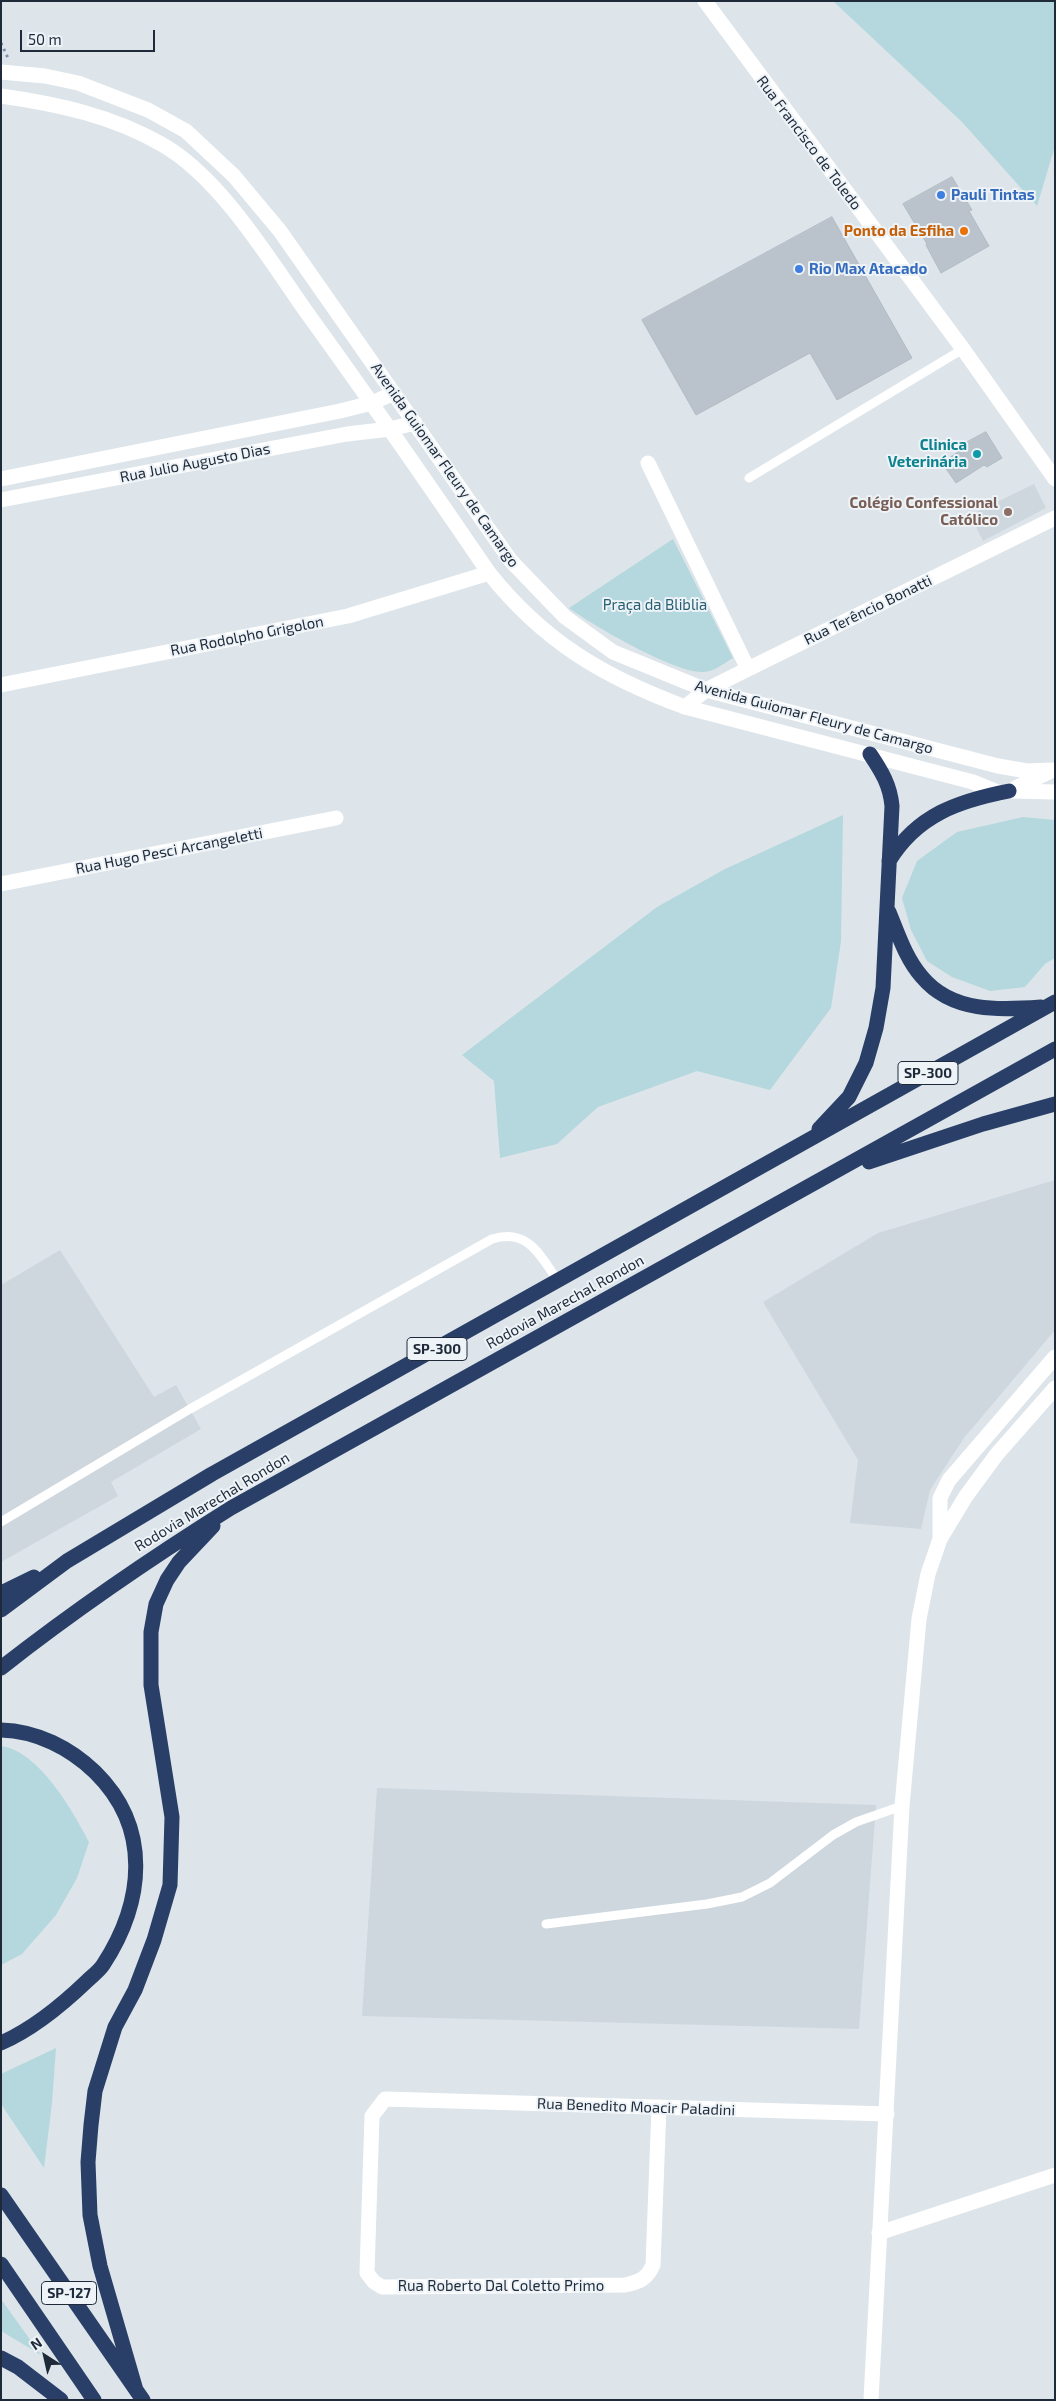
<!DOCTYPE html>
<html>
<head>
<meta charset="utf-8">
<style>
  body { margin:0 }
  #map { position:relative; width:1056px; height:2401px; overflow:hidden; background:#dde5ea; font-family:"Exo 2",sans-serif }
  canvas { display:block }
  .frame { position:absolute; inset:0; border:2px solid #1e2a3a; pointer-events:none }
  .north { position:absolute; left:20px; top:2331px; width:50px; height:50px; -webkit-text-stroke:4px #eef3f7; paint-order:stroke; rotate:325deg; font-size:14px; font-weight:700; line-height:20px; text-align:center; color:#1e2a3a }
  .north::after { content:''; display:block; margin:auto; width:18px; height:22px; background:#1e2a3a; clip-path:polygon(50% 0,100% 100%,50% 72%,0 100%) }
  .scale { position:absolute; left:20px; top:30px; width:135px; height:22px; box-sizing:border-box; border:2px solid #1e2a3a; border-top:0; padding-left:6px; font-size:15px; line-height:18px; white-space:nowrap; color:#1e2a3a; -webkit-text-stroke:4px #eef3f7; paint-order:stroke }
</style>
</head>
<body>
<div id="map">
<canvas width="1056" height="2401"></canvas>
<div class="frame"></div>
<div class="north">N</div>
<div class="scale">50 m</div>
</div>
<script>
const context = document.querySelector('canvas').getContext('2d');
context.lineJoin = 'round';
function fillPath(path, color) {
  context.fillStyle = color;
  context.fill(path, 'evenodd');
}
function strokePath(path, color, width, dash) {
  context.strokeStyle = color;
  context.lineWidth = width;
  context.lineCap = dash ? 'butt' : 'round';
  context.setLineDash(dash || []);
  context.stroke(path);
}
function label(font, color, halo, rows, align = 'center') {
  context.font = font + ' "Exo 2",sans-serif';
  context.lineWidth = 4;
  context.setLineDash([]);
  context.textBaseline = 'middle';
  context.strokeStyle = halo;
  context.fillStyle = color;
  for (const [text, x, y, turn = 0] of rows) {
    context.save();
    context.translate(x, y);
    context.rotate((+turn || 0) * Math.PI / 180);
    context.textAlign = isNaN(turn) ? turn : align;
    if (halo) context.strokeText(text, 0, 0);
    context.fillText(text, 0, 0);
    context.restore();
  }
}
const built = new Path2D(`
  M1034,484L1046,508L983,541L970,515Z
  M1055,1180V1330L964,1438L930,1490L921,1529L850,1523L858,1460L763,1302L878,1233Z
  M60,1250L154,1397L176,1385L201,1429L111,1482L118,1496L1,1562V1285Z
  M377,1788L876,1805L859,2029L362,2016Z`);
const green = new Path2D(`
  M833,1H1055V146L1037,206L962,122Z
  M673,539L733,658C723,664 714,672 702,672C675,673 592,625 569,608Z
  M843,815L841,941L831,1008L770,1090L697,1071L598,1107L557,1144L500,1158L494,1081L462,1055L657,907L725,869Z
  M1023,817L1055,820V958L1045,964L1025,987L990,991L952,977L927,961L911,930L902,898L917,861L957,832Z
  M1,1746C39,1751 73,1811 89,1842L77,1878L56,1915L22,1954L1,1965Z
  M56,2048L52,2103L44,2168L1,2104V2074Z
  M1,2299L41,2355L1,2331Z`);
const building = new Path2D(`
  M952,177L972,210L969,211L989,246L941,273L926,245L927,244L903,204Z
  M832,217L912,358L837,400L810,353L696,415L642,320Z
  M986,432L1002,458L987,467L984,465L956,483L942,463L962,449L960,446Z`);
const path = new Path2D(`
  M1,43L8,58`);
const lane = new Path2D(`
  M749,478L963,349
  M1,1522L190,1409L492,1239C528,1228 540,1255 558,1281
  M546,1924L707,1904L742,1897L770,1883L833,1835L856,1822L902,1806`);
const street = new Path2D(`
  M648,463L748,669
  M1,479L340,411L372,403L394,393
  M1,500L347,434L390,429L415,423
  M1,685L348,616L489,573
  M685,707L706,690L748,669L1055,518
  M1,884L336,818
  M940,1539V1498L949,1480L1055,1357
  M659,2107L653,2265C647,2279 639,2282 625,2285L382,2287L374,2282L367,2273L372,2116L385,2099L887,2114
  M879,2233L1055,2175
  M871,2400L902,1806L919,1619L928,1574L940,1539L966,1496L997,1454L1055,1388`);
const secondary = new Path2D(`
  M705,1L963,349L1055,479
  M1,72L45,76L78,83L148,110L186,131L234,176L280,231L511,561L565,617L613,652L706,690L998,766L1027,771L1052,770
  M1,96C58,104 113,116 163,145C220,178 268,257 305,310C368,397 429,485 489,573C544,642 604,677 685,707L973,782L1000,793
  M1009,791L1049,772
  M1013,791L1055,792`);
const highway = new Path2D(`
  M889,861C917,815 958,801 1009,791
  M889,912C898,934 906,959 922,977C952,1013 1000,1010 1041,1007
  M819,1129L849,1097L866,1063L876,1028L883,988L892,806C890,785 882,772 870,754
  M869,1162L983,1124L1055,1104
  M1,1593L34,1577
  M1,1610L67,1561L212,1474L1055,1002
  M1,1668C75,1610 151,1558 231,1508L1055,1049
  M1,1730C37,1731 70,1748 95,1772C152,1828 144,1902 103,1965C99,1971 92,1976 87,1981C62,2005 33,2029 1,2043
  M1,2195L143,2400
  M1,2264L94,2400
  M1,2358L18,2367L61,2400
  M136,2390L100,2266L90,2215L88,2162L91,2125L95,2091L115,2027L135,1990L154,1940L170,1885L172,1817L151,1685V1632L156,1604L167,1580L179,1562L213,1526`);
const markers = [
  [941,195,5,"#3f7fe0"],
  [964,231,5,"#e8710a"],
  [799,269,5,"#3f7fe0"],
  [977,454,5,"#0f9aa8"],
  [1008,512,5,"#8d6e63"]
];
const shields = [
  [928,1073,60],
  [437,1349,60],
  [69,2293,55]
];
const shieldNames = [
  ["SP-300",928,1073],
  ["SP-300",437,1349],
  ["SP-127",69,2293]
];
const streetNames = [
  ["Rua Francisco de Toledo",809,143,53],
  ["Rua Julio Augusto Dias",195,463,-11],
  ["Avenida Guiomar Fleury de Camargo",445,465,55],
  ["Rua Terêncio Bonatti",868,610,-26],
  ["Rua Rodolpho Grigolon",247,636,-11],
  ["Avenida Guiomar Fleury de Camargo",814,717,15],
  ["Rua Hugo Pesci Arcangeletti",169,851,-11],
  ["Rodovia Marechal Rondon",565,1302,-29],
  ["Rodovia Marechal Rondon",212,1502,-31],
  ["Rua Benedito Moacir Paladini",636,2107,2],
  ["Rua Roberto Dal Coletto Primo",501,2286]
];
const shopNames = [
  ["Pauli Tintas",951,195],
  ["Rio Max Atacado",809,269]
];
const foodNames = [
  ["Ponto da Esfiha",954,231]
];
const cultureNames = [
  ["Clinica",967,445],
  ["Veterinária",967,462]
];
const educationNames = [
  ["Colégio Confessional",998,503],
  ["Católico",998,520]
];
const parkNames = [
  ["Praça da Bliblia",655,605]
];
fillPath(built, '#ced7de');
fillPath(green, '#b4d8dd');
fillPath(building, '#bac3cb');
strokePath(building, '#b0bbc4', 1);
strokePath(path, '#7c93af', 3, [2.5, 4]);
strokePath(lane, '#fff', 9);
strokePath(street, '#fff', 15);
strokePath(secondary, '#fff', 15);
strokePath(highway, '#293f67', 15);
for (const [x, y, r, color] of markers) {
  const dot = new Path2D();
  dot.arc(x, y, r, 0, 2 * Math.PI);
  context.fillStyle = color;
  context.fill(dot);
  strokePath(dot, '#eef3f7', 2);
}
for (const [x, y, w] of shields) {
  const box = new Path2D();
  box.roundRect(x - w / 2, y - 11.5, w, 23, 4);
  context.fillStyle = '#eef3f7';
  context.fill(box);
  strokePath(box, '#1e2a3a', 1);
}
label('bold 14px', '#1e2a3a', null, shieldNames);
label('15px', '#1e2a3a', '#eef3f7', streetNames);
label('bold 15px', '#366cbe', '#eef3f7', shopNames, 'left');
label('bold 15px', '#c56008', '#eef3f7', foodNames, 'right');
label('bold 15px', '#0d838f', '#eef3f7', cultureNames, 'right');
label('bold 15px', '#785e54', '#eef3f7', educationNames, 'right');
label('15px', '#276072', '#eef3f7', parkNames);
</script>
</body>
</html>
